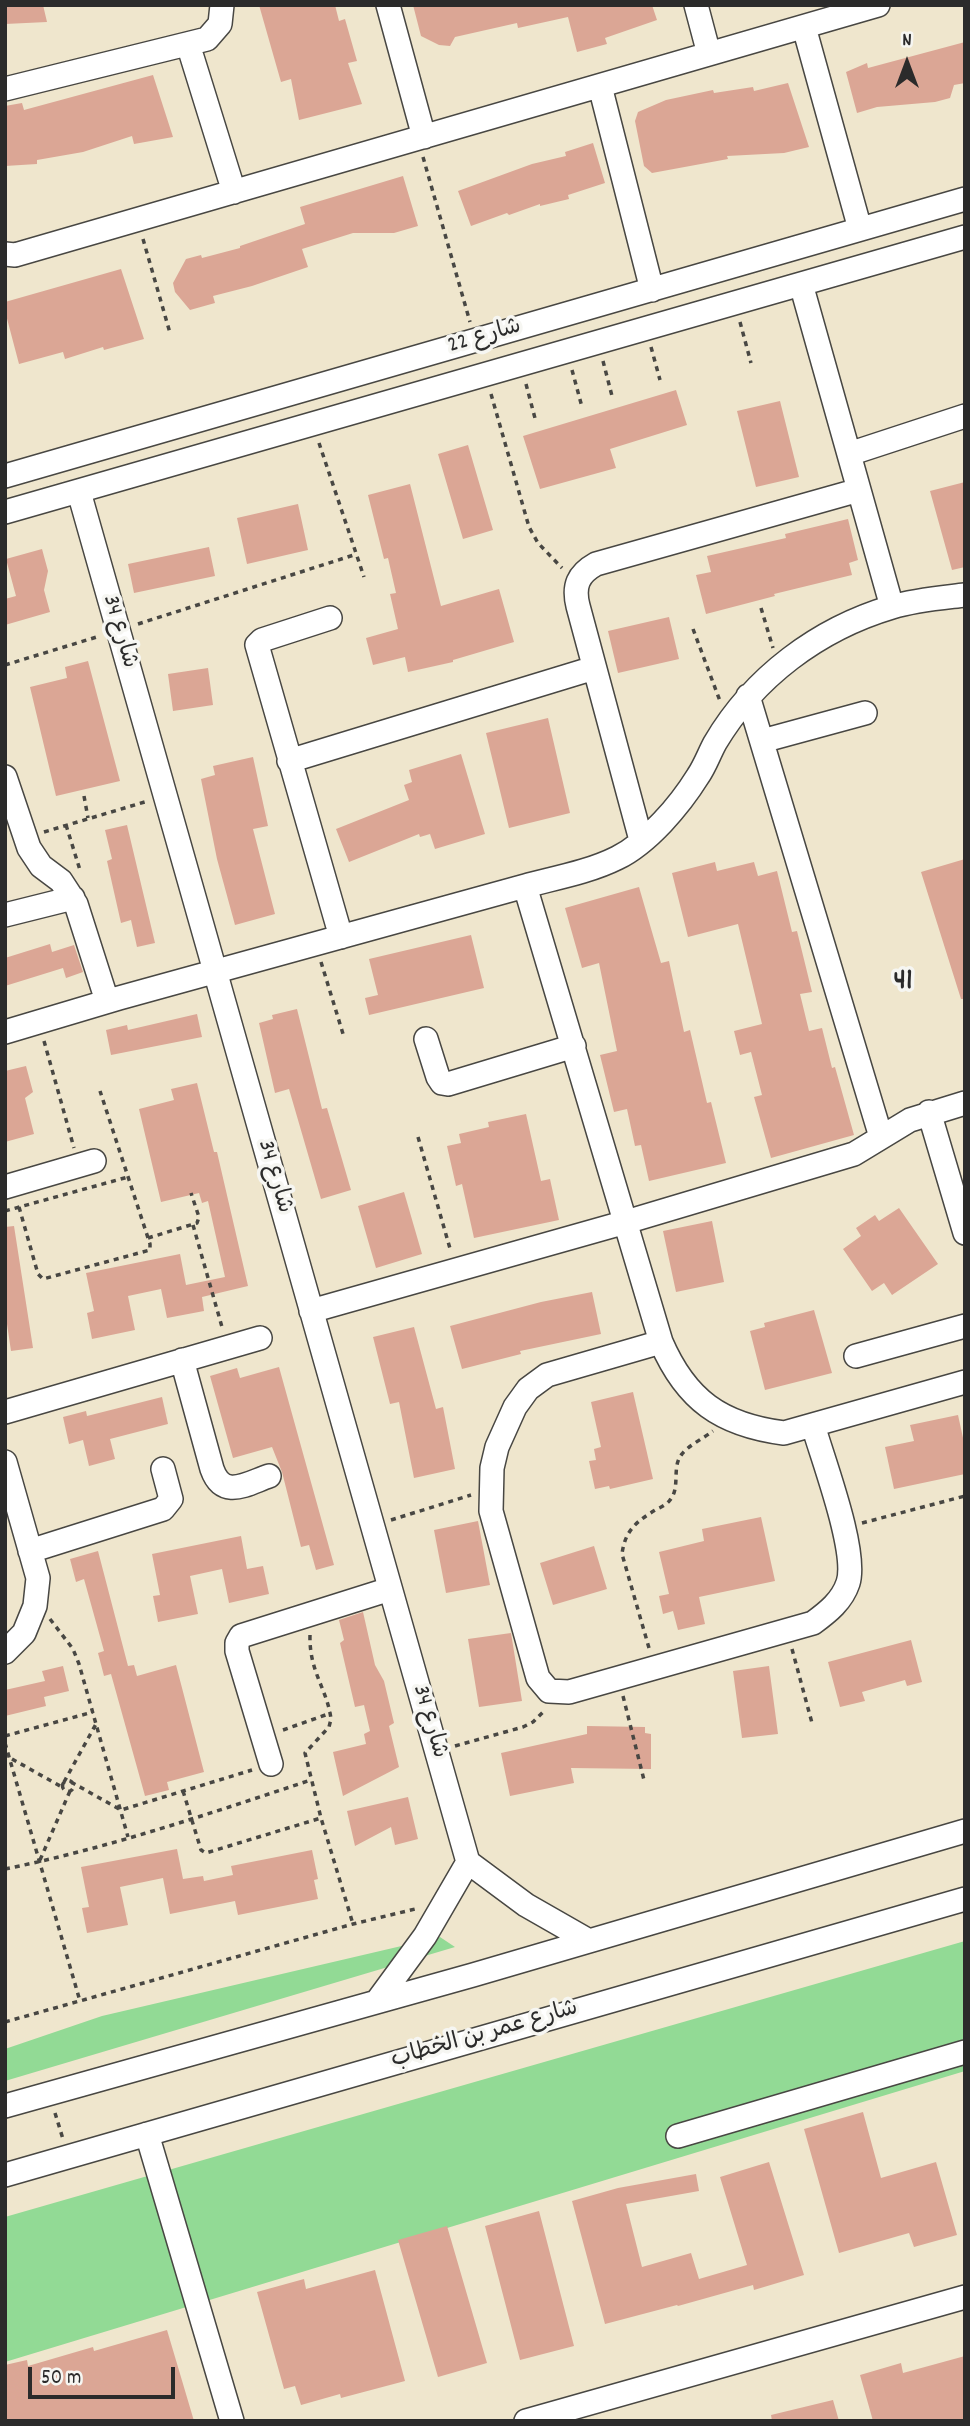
<!DOCTYPE html>
<html>
<head>
<meta charset="utf-8">
<style>
  body { margin:0 }
  #map { position:relative; width:970px; height:2426px; overflow:hidden; background:#efe6cd; font-family:Dekko,sans-serif }
  canvas { display:block }
  .frame { position:absolute; inset:0; border:7px solid #2b2b2b; pointer-events:none }
  .north { position:absolute; left:872px; top:28px; width:70px; height:70px; -webkit-text-stroke:5px #f6f6f2; paint-order:stroke; rotate:0deg; font-size:19px; font-weight:700; line-height:28px; text-align:center; color:#2b2b2b }
  .north::after { content:''; display:block; margin:auto; width:24px; height:32px; background:#2b2b2b; clip-path:polygon(50% 0,100% 100%,50% 72%,0 100%) }
  .scale { position:absolute; left:28px; top:2367px; width:147px; height:32px; box-sizing:border-box; border:4px solid #2b2b2b; border-top:0; padding-left:9px; font-size:21px; line-height:24px; white-space:nowrap; color:#2b2b2b; -webkit-text-stroke:5px #f6f6f2; paint-order:stroke }
</style>
</head>
<body>
<div id="map">
<canvas width="970" height="2426"></canvas>
<div class="frame"></div>
<div class="north">N</div>
<div class="scale">50 m</div>
</div>
<script>
const context = document.querySelector('canvas').getContext('2d');
context.lineJoin = 'round';
function fillPath(path, color) {
  context.fillStyle = color;
  context.fill(path, 'evenodd');
}
function strokePath(path, color, width, dash) {
  context.strokeStyle = color;
  context.lineWidth = width;
  context.lineCap = dash ? 'butt' : 'round';
  context.setLineDash(dash || []);
  context.stroke(path);
}
function label(font, color, halo, rows, align = 'center') {
  context.font = font + ' Dekko,"Playpen Sans Arabic",sans-serif';
  context.lineWidth = 7;
  context.setLineDash([]);
  context.textBaseline = 'middle';
  context.strokeStyle = halo;
  context.fillStyle = color;
  for (const [text, x, y, turn = 0] of rows) {
    context.save();
    context.translate(x, y);
    context.rotate((+turn || 0) * Math.PI / 180);
    context.textAlign = isNaN(turn) ? turn : align;
    if (halo) context.strokeText(text, 0, 0);
    context.fillText(text, 0, 0);
    context.restore();
  }
}
const green = new Path2D(`
  M440,1937L455,1947L5,2081V2049L102,2016Z
  M965,1941V2071L5,2362V2217Z`);
const building = new Path2D(`
  M5,5H43L47,22L5,24Z
  M259,5H335L339,21L345,19L357,61L348,63L362,104L299,120L291,79L281,82Z
  M413,5H652L657,20L605,38L607,44L577,52L568,17L518,28L517,23L455,37L450,46L439,45L421,36Z
  M965,42V83L954,85L950,98L935,102L877,107L857,113L846,72L867,63L868,68Z
  M153,75L173,137L134,144L132,136L83,152L37,160V164L5,166V106L22,103L24,110Z
  M788,83L809,147L784,153L727,156L728,159L652,173L644,166L635,121L638,112L666,100L713,90L714,93L753,87L754,91Z
  M593,143L605,183L568,195L569,199L540,206V204L509,215L507,213L471,226L458,191L532,164L566,156L565,152Z
  M403,176L418,226L394,233H353L302,249L308,267L252,286L213,296L215,303L190,310L175,292L173,283L186,259L201,255L202,258L240,248V246L305,224L300,207Z
  M121,269L144,339L104,350L103,347L65,359L63,352L19,364L5,311V302Z
  M676,390L687,425L610,449L616,468L540,489L523,436Z
  M780,401L799,477L756,487L737,411Z
  M468,445L493,530L463,539L438,454Z
  M965,482V567L952,570L930,491Z
  M410,484L441,606L499,589L514,642L453,660V662L408,672L405,657L373,665L366,638L398,629L390,594L396,593L388,558L384,559L368,495Z
  M298,504L308,550L247,564L237,518Z
  M848,519L858,560L849,563L852,575L774,594L775,596L706,614L696,575L711,572L707,556L786,538L785,534Z
  M209,547L215,576L134,593L128,564Z
  M42,549L48,571L44,590L50,612L5,625V599L16,596L6,559Z
  M669,617L679,659L618,673L608,631Z
  M88,661L120,781L56,796L30,687L67,678L65,667Z
  M208,668L213,705L173,711L168,674Z
  M548,718L570,813L509,828L486,733Z
  M461,754L485,834L435,849L430,834L420,837L419,834L349,862L336,829L409,800L404,785L412,782L409,770Z
  M253,757L268,826L253,829L275,914L235,925L217,859L201,779L215,775L213,766Z
  M127,825L155,943L137,947L131,920L121,923L107,861L112,859L105,830Z
  M965,859V999H961L921,872Z
  M715,862L717,871L754,862L758,876L777,871L792,932L797,931L812,992L800,994L809,1031L822,1028L832,1068L835,1067L854,1135L771,1158L754,1097L762,1095L751,1052L740,1055L734,1031L762,1024L738,924L688,937L672,873Z
  M639,887L661,963L669,961L684,1032L690,1030L707,1103L711,1102L726,1163L649,1181L641,1145L635,1146L627,1109L614,1112L600,1055L617,1051L599,963L582,968L565,908Z
  M471,935L484,988L369,1015L365,998L378,995L369,959Z
  M50,944L52,952L74,945L83,972L66,978L63,968L5,986V958Z
  M297,1009L322,1109L327,1108L351,1190L321,1199L289,1089L275,1093L259,1023L273,1019L272,1015Z
  M197,1014L202,1037L111,1055L106,1030L127,1025L128,1030Z
  M26,1066L33,1092L25,1098L34,1134L5,1142V1071Z
  M197,1083L214,1152H217L248,1286L202,1297L204,1311L167,1318L161,1289L128,1296L135,1330L92,1339L87,1313L94,1311L86,1273L180,1254L186,1285L225,1277L208,1201L202,1203L199,1193L161,1202L139,1109L174,1100L171,1089Z
  M526,1114L541,1181L550,1179L559,1220L474,1238L462,1184L456,1186L447,1146L461,1143L459,1134L489,1127L488,1122Z
  M404,1192L422,1254L376,1268L358,1206Z
  M899,1208L938,1264L892,1295L884,1283L872,1291L843,1249L861,1236L856,1228L875,1215L879,1221Z
  M712,1221L724,1282L676,1292L663,1231Z
  M14,1226L33,1348L11,1351L7,1324H5V1227Z
  M592,1292L601,1334L520,1351L521,1354L462,1369L450,1326L541,1302Z
  M814,1310L832,1373L765,1390L750,1331L765,1327L764,1323Z
  M414,1327L436,1409L443,1407L455,1469L414,1478L399,1402L390,1404L373,1337Z
  M279,1367L334,1565L316,1570L309,1545L301,1547L282,1472L272,1447L233,1458L210,1376L237,1368L240,1378Z
  M633,1392L653,1479L610,1489L609,1486L595,1489L589,1461L596,1460L594,1449L601,1447L591,1402Z
  M162,1397L168,1424L110,1439L115,1459L89,1466L83,1440L69,1444L63,1417L86,1411L87,1416Z
  M958,1415L965,1447V1474L894,1489L885,1447L914,1441L910,1425Z
  M761,1517L775,1581L699,1597L705,1624L678,1630L673,1611L663,1614L659,1596L669,1594L659,1552L704,1541L702,1529Z
  M478,1521L490,1585L446,1593L434,1530Z
  M241,1536L247,1569L263,1566L269,1594L229,1603L222,1569L190,1576L198,1614L158,1622L153,1596L160,1595L152,1554Z
  M594,1546L607,1589L553,1605L540,1563Z
  M98,1551L128,1666L134,1665L137,1676L176,1665L204,1772L167,1782L169,1790L145,1796L111,1674L104,1676L98,1653L104,1651L84,1579L76,1582L70,1559Z
  M363,1612L375,1665L384,1681L394,1723L389,1726L399,1767L343,1796L333,1752L366,1744L364,1734L370,1731L364,1705L355,1707L340,1643L344,1640L339,1620Z
  M511,1633L522,1701L479,1707L468,1639Z
  M911,1640L922,1682L907,1686L905,1680L862,1692L865,1701L840,1707L828,1662Z
  M63,1666L69,1691L44,1697L46,1706L5,1716V1690L45,1681L42,1671Z
  M769,1666L778,1734L742,1738L733,1671Z
  M587,1726L645,1727V1733L651,1734V1769L571,1768L574,1783L510,1796L501,1753L587,1734Z
  M408,1797L418,1839L395,1845L391,1827L355,1846L347,1811Z
  M177,1849L183,1879L203,1876L204,1881L233,1875L231,1866L312,1850L318,1879L314,1880L318,1899L238,1915L235,1901L170,1914L163,1878L120,1887L128,1925L87,1933L82,1908L89,1907L81,1867Z
  M863,2112L881,2178L936,2162L957,2235L914,2247L909,2233L839,2253L804,2129Z
  M769,2162L804,2275L754,2290L753,2285L678,2306L677,2305L605,2324L572,2201L618,2188L696,2174L699,2191L626,2204L642,2267L691,2253L699,2279L747,2265L720,2177Z
  M539,2211L574,2346L520,2360L485,2226Z
  M447,2226L487,2363L438,2377L398,2240Z
  M375,2270L405,2381L341,2398L340,2394L301,2405L295,2386L284,2389L257,2292L304,2279L306,2289Z
  M167,2330L194,2421H5V2365L27,2360L28,2366L93,2347L94,2351Z
  M965,2356V2421H873L860,2375L901,2363L903,2373Z
  M833,2400L839,2421H772L771,2415Z`);
const path = new Path2D(`
  M423,157L470,322
  M143,239L170,333
  M740,322L751,363
  M651,347L660,380
  M603,361L612,396
  M572,370L582,407
  M526,384L536,422
  M491,394L529,527L538,543L562,568
  M319,443L364,577
  M761,608L773,648
  M138,624L357,554
  M693,629L720,701
  M5,665L100,636
  M84,796L88,818
  M66,825L80,870
  M44,832L148,801
  M321,962L344,1037
  M44,1041L74,1148
  M418,1137L451,1252
  M19,1207L38,1274L43,1279L150,1250V1244L100,1091
  M5,1211L128,1177
  M193,1225L222,1327
  M148,1238L197,1223L199,1217L191,1193
  M391,1520L471,1495
  M862,1523L965,1496
  M50,1619L73,1649L79,1664L128,1837
  M310,1635C309,1672 327,1688 331,1719L329,1727L305,1753L321,1818L353,1924
  M649,1648L622,1554C625,1530 637,1521 657,1509C662,1507 667,1504 670,1500C681,1487 671,1467 682,1454C689,1445 704,1438 713,1431
  M792,1649L812,1723
  M623,1696L644,1780
  M283,1730L331,1713
  M5,1736L93,1712
  M5,1743L80,2001
  M455,1746L523,1727L533,1722L544,1711
  M12,1759L62,1787
  M62.5 1786a5.5 5.5 0 1 1 11 0a5.5 5.5 0 1 1-11 0Z
  M64,1782L96,1724
  M71,1782L121,1810L252,1770
  M183,1791L201,1850L206,1853L321,1818
  M40,1860L70,1791
  M5,1869C109,1848 211,1813 311,1780
  M5,2022L353,1924L415,1909
  M55,2113L63,2139`);
const minor = new Path2D(`
  M388,5L424,137
  M696,5L709,54
  M804,27L860,229
  M188,44L234,192
  M600,86L652,290
  M5,89L207,39L220,24L222,5
  M5,254L15,255L878,5
  M801,284L892,607
  M849,454L965,416
  M5,476L965,199
  M79,492L468,1862
  M5,512L965,237
  M965,595C940,598 915,600 892,607C818,629 754,677 715,743C709,754 705,766 698,776C680,805 648,843 617,858C589,872 555,878 525,886L661,1342C686,1400 721,1425 784,1433L965,1382
  M330,618L262,640L257,645L341,937
  M748,696L881,1137
  M762,741L865,713
  M289,761L594,668
  M5,777L29,848L41,866L61,881L76,904L107,1001
  M641,840L578,606C573,586 578,574 596,564L859,490
  M5,915L73,898
  M5,1032L119,998L525,886
  M426,1039L438,1077L442,1083L448,1084L574,1046
  M929,1112L965,1233
  M5,1187L94,1161
  M311,1311L626,1222L854,1154L910,1120L965,1103
  M661,1342L547,1375L528,1389L515,1407L497,1447L492,1468L491,1511L538,1678L549,1691L569,1692L813,1623C828,1612 842,1601 848,1583C858,1552 823,1460 813,1425
  M856,1356L965,1326
  M182,1360L212,1469C223,1500 246,1484 269,1476
  M5,1412L260,1338
  M5,1462L38,1578L35,1606L24,1633L5,1652
  M30,1551L163,1509L171,1499L163,1469
  M271,1764L237,1651V1643L241,1636L390,1589
  M468,1862L526,1905L589,1941
  M378,2000L425,1936L468,1862
  M5,2106L473,1975L965,1831
  M147,2134L232,2421
  M678,2136L965,2052
  M5,2175L965,1899
  M526,2421L965,2297`);
const streetNames = [
  ["شارع 22",485,338,-16],
  ["شارع 34",118,632,74],
  ["شارع 34",273,1177,74],
  ["شارع 34",428,1722,74],
  ["شارع عمر بن الخطاب",485,2036,-16]
];
const districtNames = [
  ["41",903,984]
];
fillPath(green, '#92da95');
fillPath(building, '#dba695');
strokePath(minor, '#484743', 26);
strokePath(path, '#484743', 3.5, [5, 5]);
strokePath(minor, '#fff', 23);
label('23px', '#2b2b2b', '#f6f6f2', streetNames);
label('bold 30px', '#2b2b2b', '#f6f6f2', districtNames);
</script>
</body>
</html>
